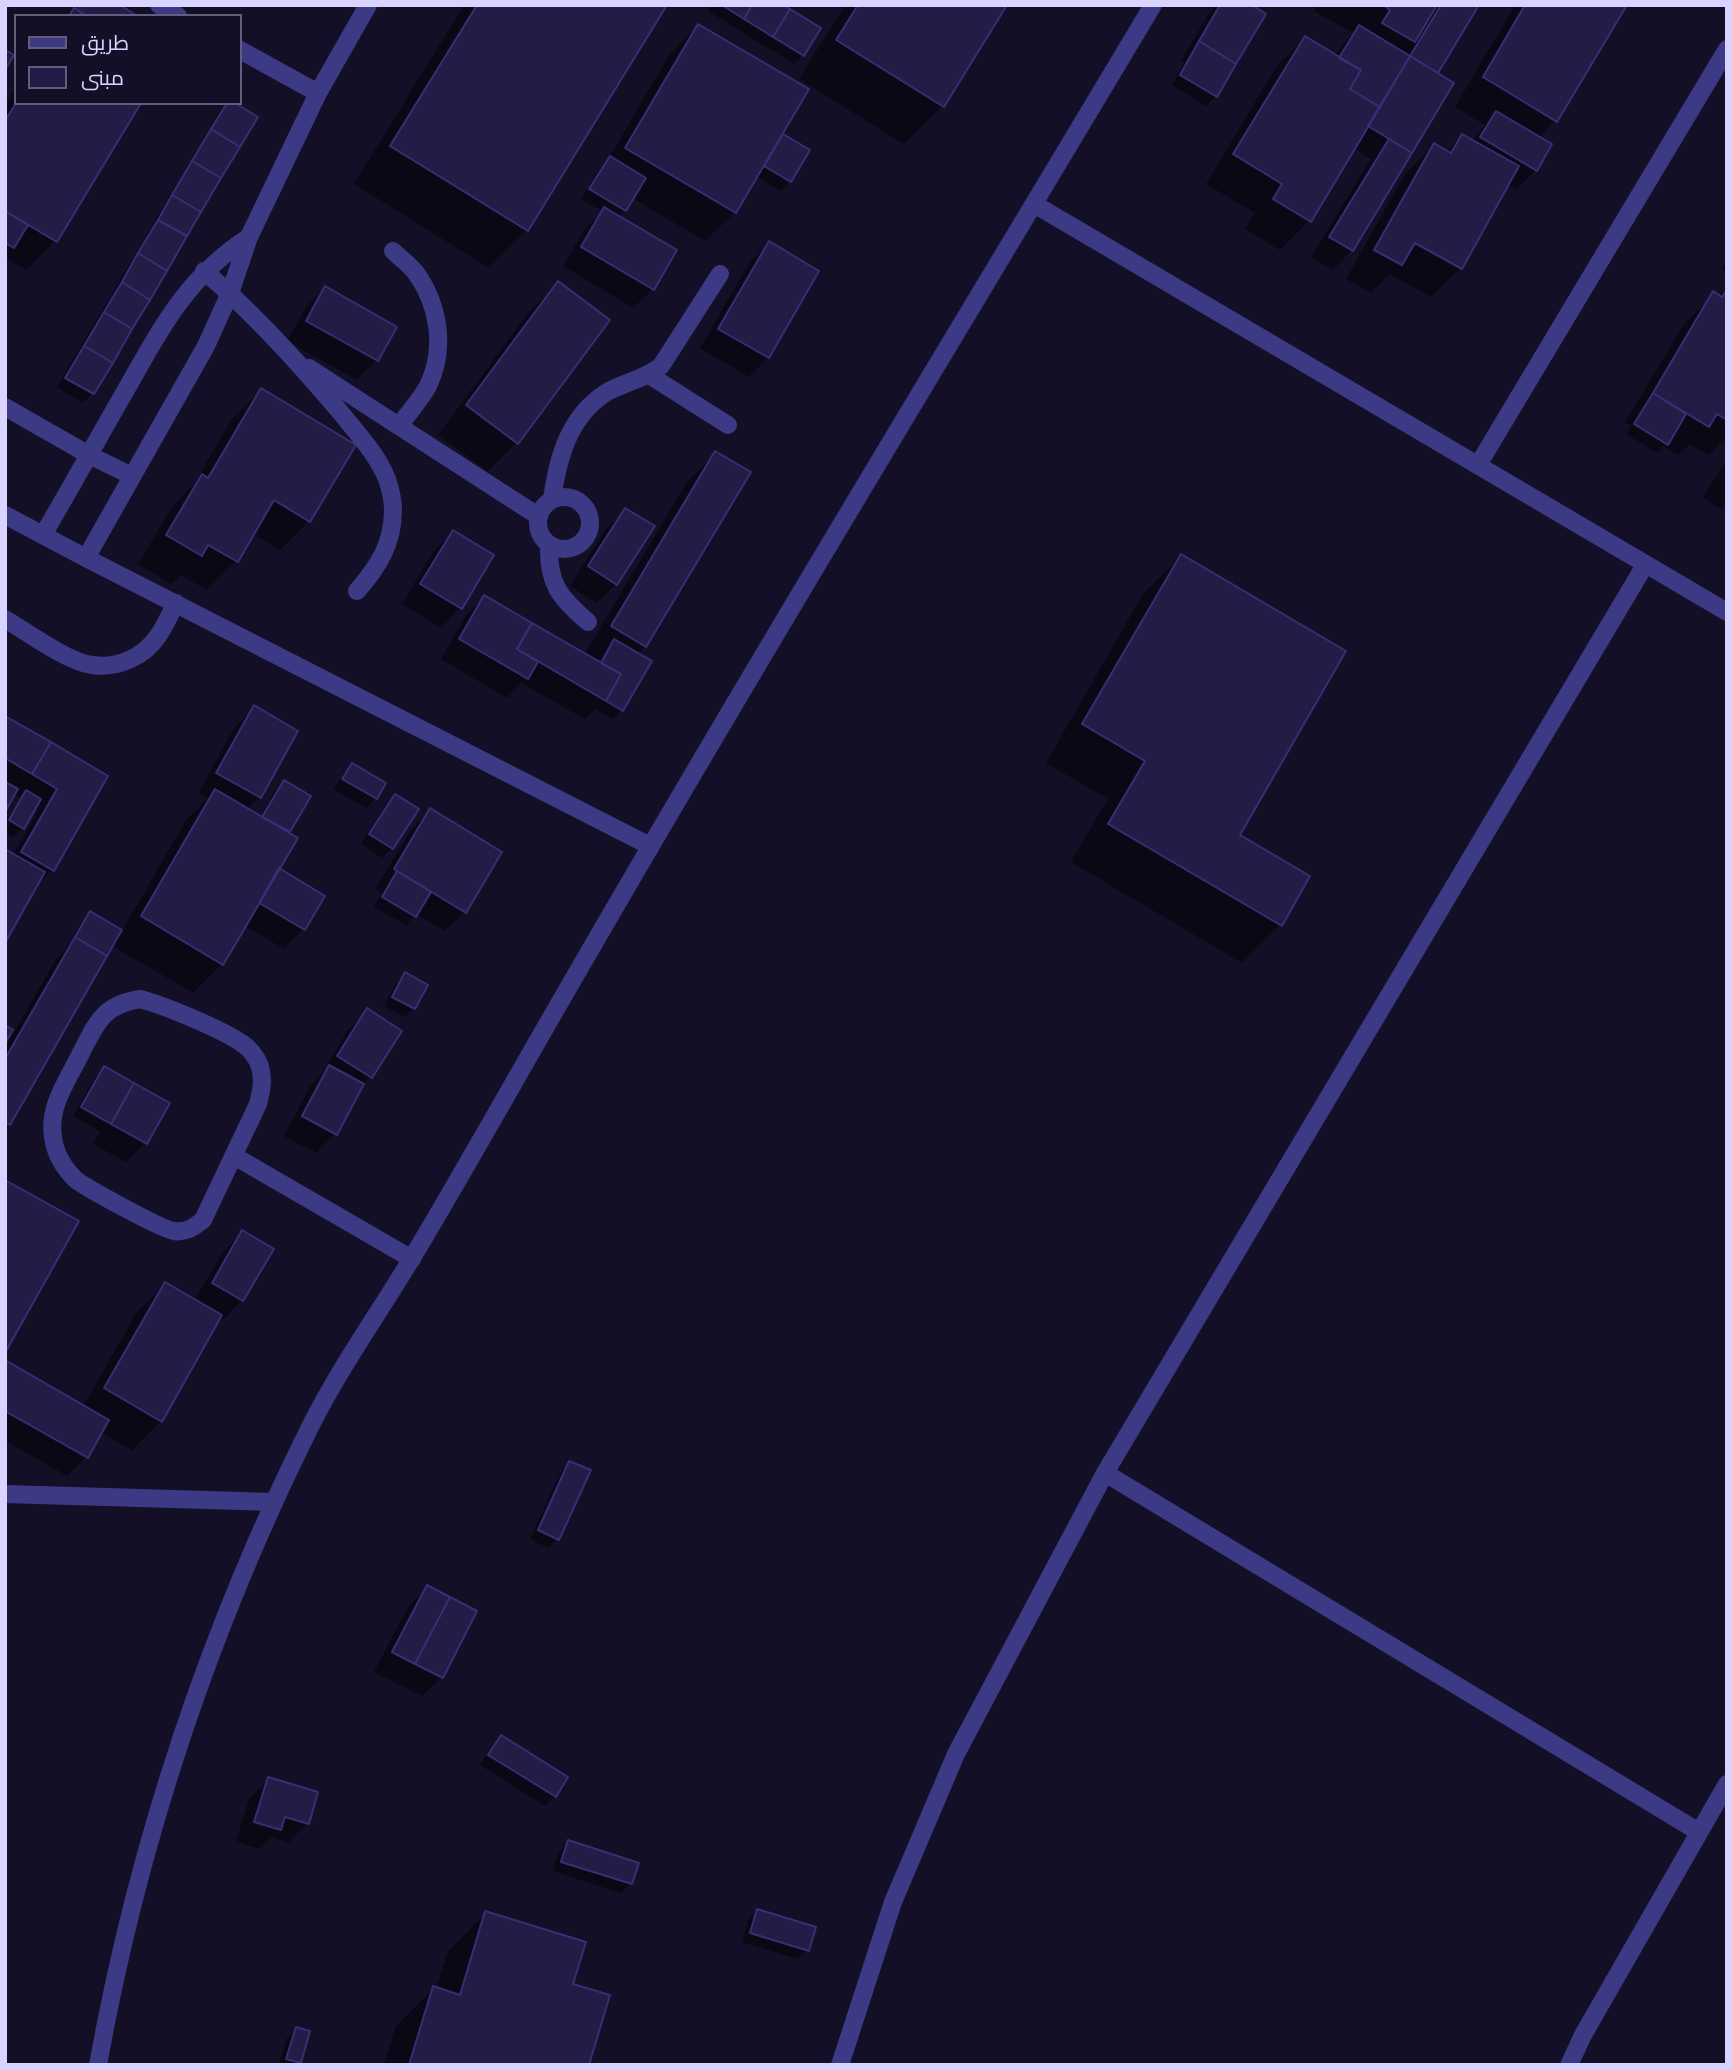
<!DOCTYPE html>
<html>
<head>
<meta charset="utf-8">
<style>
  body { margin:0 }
  #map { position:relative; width:1732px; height:2070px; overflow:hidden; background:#130f26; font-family:Mulish,Cairo,sans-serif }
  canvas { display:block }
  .frame { position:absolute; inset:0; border:7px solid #d9d4ff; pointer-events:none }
  .legend { position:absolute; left:14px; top:14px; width:228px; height:91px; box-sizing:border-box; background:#130f26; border:2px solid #625e7d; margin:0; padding:9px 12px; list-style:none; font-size:21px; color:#d9d4ff }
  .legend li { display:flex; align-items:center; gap:14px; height:35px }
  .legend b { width:35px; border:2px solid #625e7d }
</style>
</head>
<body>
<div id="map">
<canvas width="1732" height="2070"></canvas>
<div class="frame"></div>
<ul class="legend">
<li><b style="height:9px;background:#3d3a85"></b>طريق</li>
<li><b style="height:19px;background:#241b47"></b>مبنى</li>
</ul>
</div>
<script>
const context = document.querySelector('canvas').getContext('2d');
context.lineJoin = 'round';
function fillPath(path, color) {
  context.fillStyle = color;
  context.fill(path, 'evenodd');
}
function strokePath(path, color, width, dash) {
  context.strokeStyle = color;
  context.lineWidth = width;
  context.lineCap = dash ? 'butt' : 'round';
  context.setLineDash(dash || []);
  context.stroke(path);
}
const shadow = new Path2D(`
  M464,5H665L527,230L489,268L354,184Z
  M712,5H780L803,55L794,64L708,11Z
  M845,5H1005L942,106L904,144L799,79Z
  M1217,5H1248L1264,14L1216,96L1206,106L1172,85L1184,63L1181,61L1209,13Z
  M1317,5H1477L1436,73L1452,83L1352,250L1333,270L1311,257L1371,159L1353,148L1309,221L1280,250L1245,229L1255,213L1206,184L1276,67L1305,38L1334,56L1353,33L1314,11Z
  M1515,5H1625L1555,121L1538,138L1536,170L1516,189L1507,184L1460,268L1431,297L1390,274L1371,293L1346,279L1405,174L1434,145L1446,152L1462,136L1471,142L1485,125L1455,107Z
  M698,26L778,141L783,136L808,151L790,181L780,191L756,176L735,212L705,241L632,198L618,218L653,289L633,308L563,266L585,229L602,211L581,199L601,167L608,160L669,55Z
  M16,88V103H139L55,241L26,270L5,257V105Z
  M228,103L255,118L92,393L83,403L57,387L220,111Z
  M769,243L768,357L749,377L700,348L750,262Z
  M1727,259V272L1721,269Z
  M558,283L517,442L488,471L438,435L529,312Z
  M325,288L395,327L376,360L357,380L287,341L306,307Z
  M1727,288V437L1709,455L1690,444L1678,455L1664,446L1657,453L1626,434L1631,426L1625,422L1685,323L1714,294L1718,296Z
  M261,390L354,446L309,521L280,550L252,534L236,561L207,590L181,575L171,584L138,564L173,505L193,486L232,419Z
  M716,453L645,646L637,654L622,710L613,719L595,709L585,719L522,683L507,698L441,659L465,617L484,597L584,655L687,482Z
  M1727,459V505L1722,510L1703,498Z
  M625,510L616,584L597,603L570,586L606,529Z
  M453,532L492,556L460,608L441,628L402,604L433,552Z
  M1181,556L1237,835L1308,876L1280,925L1242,963L1071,862L1108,799L1046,763L1143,594Z
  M254,708L260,797L247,810L260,817L275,791L284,782L308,797L287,833L277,869L323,897L303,929L284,949L244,925L222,964L193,993L111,945L5,1130V1048L56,959L66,949L81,923L90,914L122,931L186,820L208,798L198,793L235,727Z
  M5,718L106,776L52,870L35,887L13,855L39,809L35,806L23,828L13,837L5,832V823L21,798L13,794L5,808Z
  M352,765L384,784L376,798L366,808L334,789L343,774Z
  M396,796L417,809L392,848L382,858L361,844L386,805Z
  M430,810L464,912L445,931L416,914L406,925L374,907L382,893L375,889L411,830Z
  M405,974L414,1008L405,1017L384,1006L396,984Z
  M367,1011L399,1031L370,1077L359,1088L335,1134L316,1153L284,1136L310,1087L320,1077L348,1030Z
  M104,1068L145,1143L126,1162L93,1144L100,1132L73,1116L95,1077Z
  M242,1232V1300L223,1320L219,1318L161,1421L132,1450L100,1432L86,1457L67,1476L5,1441V1362L83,1407L136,1313L165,1284L194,1301L223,1252Z
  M570,1463L558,1539L548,1548L530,1539L561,1472Z
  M428,1587L442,1677L422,1696L374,1672L408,1607Z
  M501,1738L565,1778L555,1796L545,1806L480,1765L492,1747Z
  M269,1779L307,1823L288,1843L272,1837L260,1849L236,1842L249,1798Z
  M568,1842L630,1883L621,1893L553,1871L559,1852Z
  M757,1911L807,1950L798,1959L742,1942L748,1920Z
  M486,1913L571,1985L587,2065H384L396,2026L434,1988L436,1989L448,1951Z
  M296,2029L299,2062L296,2065H279L287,2038Z`);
const building = new Path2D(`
  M75,5H120L137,16H87L74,8Z
  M477,5H667L528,231L390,146Z
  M722,5H752L744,19Z
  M752,5H783L790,9L773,37L744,19Z
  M858,5H1007L944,107L836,40Z
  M1220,5H1252L1266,14L1236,64L1199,41Z
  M1383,5H1437L1415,42L1382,23L1390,10Z
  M1441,5H1479L1438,73L1410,56Z
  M1525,5H1627L1557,122L1483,77Z
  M74,8L87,16H69Z
  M790,9L821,28L804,56L773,37Z
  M698,24L809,89L736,213L625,148Z
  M1359,25L1410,56L1380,107L1350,89L1361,70L1339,58Z
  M1305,36L1361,70L1350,89L1380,107L1311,222L1273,199L1282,184L1233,154Z
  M1199,41L1236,64L1217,97L1180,75Z
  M5,50L14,55L5,70Z
  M1410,56L1454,83L1412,153L1368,126Z
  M16,103H141L57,242L5,211V121Z
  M227,103H235L258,117L240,147L211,129Z
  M1496,111L1552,144L1537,171L1480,137Z
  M211,129L240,147L221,178L192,161Z
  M783,134L810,150L791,182L764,166Z
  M1462,134L1519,166L1462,269L1415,243L1402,265L1374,250L1434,143L1451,153Z
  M1389,139L1412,153L1353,251L1329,237Z
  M610,156L646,178L626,211L589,189Z
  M192,161L221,178L201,212L172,195Z
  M172,195L201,212L187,236L158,220Z
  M604,207L677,250L654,290L581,247Z
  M5,211L28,225L14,248L5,243Z
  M158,220L187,236L167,271L138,253Z
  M769,241L819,271L769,358L718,329Z
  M138,253L167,271L150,300L122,282Z
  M558,281L610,320L518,444L466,405Z
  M122,282L150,300L132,329L104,312Z
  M325,286L397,327L378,361L306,321Z
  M1727,289V420L1717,414L1709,427L1653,393L1713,291L1722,297Z
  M104,312L132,329L113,363L84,346Z
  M84,346L113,363L94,394L65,378Z
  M261,388L356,445L310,522L274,500L238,562L208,545L202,556L166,535L202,474L208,478Z
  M1653,393L1686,414L1668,445L1634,424Z
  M715,451L751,472L646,647L611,626Z
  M625,508L655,526L617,585L588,566Z
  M453,530L494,555L462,609L420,584Z
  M1181,554L1346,651L1240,835L1310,876L1282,926L1108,824L1145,761L1082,724Z
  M484,595L532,623L517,649L538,662L528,679L459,639Z
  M532,623L621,674L606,701L517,649Z
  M614,639L652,661L623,711L606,701L621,674L601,663Z
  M254,705L298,731L261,798L216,773Z
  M5,716L51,742L32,774L5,758Z
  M51,742L108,776L54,871L21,852L57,789L32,774Z
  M352,763L386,783L377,799L342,779Z
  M284,780L311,796L290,832L262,817Z
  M5,782L18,789L5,812Z
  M215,789L298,838L223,965L141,916Z
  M26,790L41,799L24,829L9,820Z
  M395,794L419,809L393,849L369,834Z
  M430,808L502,852L466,913L394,869Z
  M5,849L45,872L5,943Z
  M279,868L325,896L305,930L259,903Z
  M397,871L431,892L416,917L382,897Z
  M90,911L122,930L107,956L75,937Z
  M75,937L107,956L10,1125L5,1122V1059Z
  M405,972L428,985L415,1009L392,997Z
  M367,1008L402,1031L372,1078L337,1056Z
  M5,1025L13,1030L5,1043Z
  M329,1065L364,1084L337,1135L302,1116Z
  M104,1066L134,1083L111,1124L81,1107Z
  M134,1083L170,1103L147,1144L111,1124Z
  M5,1180L79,1221L5,1353Z
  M242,1230L274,1249L243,1301L212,1283Z
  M165,1282L222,1315L162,1422L104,1388Z
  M5,1360L109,1420L88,1458L5,1411Z
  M569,1461L591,1470L559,1540L538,1530Z
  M427,1585L450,1597L415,1664L392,1652Z
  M450,1597L477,1611L443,1678L415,1664Z
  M501,1735L568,1777L556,1797L488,1755Z
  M268,1777L318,1792L309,1824L285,1817L281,1830L254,1822Z
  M568,1840L639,1863L632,1884L561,1862Z
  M757,1909L816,1927L809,1951L750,1933Z
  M485,1911L586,1942L573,1984L610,1995L589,2065H409L433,1986L460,1995Z
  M296,2027L310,2031L301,2063L286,2059Z`);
const lane = new Path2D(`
  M159,5L178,16
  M240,50L318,93
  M393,251C400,258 410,265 416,273C439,305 446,349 428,386C421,399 409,412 400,425
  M204,271C254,313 299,363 341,413C357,433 377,454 387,479C390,488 393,501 393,510C393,544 378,567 357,591
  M309,368L538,516
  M649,375L728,425
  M5,407L89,455L132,476
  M538 523a26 26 0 1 1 52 0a26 26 0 1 1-52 0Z
  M552,499C558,457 569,416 607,392C625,382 645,379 661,366L720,274
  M43,535C70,489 96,442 123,395C160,331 184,279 249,237
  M549,546C548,584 560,598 588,622
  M86,558L206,346L230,293L249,237L318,93L368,5
  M5,619C27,632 68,662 92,665C117,669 144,657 158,636C165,626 170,614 176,603
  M140,999C163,1005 233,1033 249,1049C253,1053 259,1062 260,1067C264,1080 261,1092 258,1104L203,1220C194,1227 186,1233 174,1231C163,1230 84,1187 75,1179C64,1168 55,1153 53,1137C48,1106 68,1080 81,1053C97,1022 103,1005 140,999Z
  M234,1156L412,1259`);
const street = new Path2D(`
  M1034,204L1727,612
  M1478,465L1727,49
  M5,515L86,558L650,846
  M1105,1473L1699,1832
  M5,1494L274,1502
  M98,2065C138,1843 211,1625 312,1423C342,1364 381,1310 415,1253C467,1166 516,1078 567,990C758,659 957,333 1153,5
  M840,2065L893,1902L956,1754L1105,1473L1645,565
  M1569,2065L1583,2035L1727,1784`);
fillPath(shadow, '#0007');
fillPath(building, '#241b47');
strokePath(building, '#3b2d73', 2);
strokePath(lane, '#3d3a85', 18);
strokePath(street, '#3d3a85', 18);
</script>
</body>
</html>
